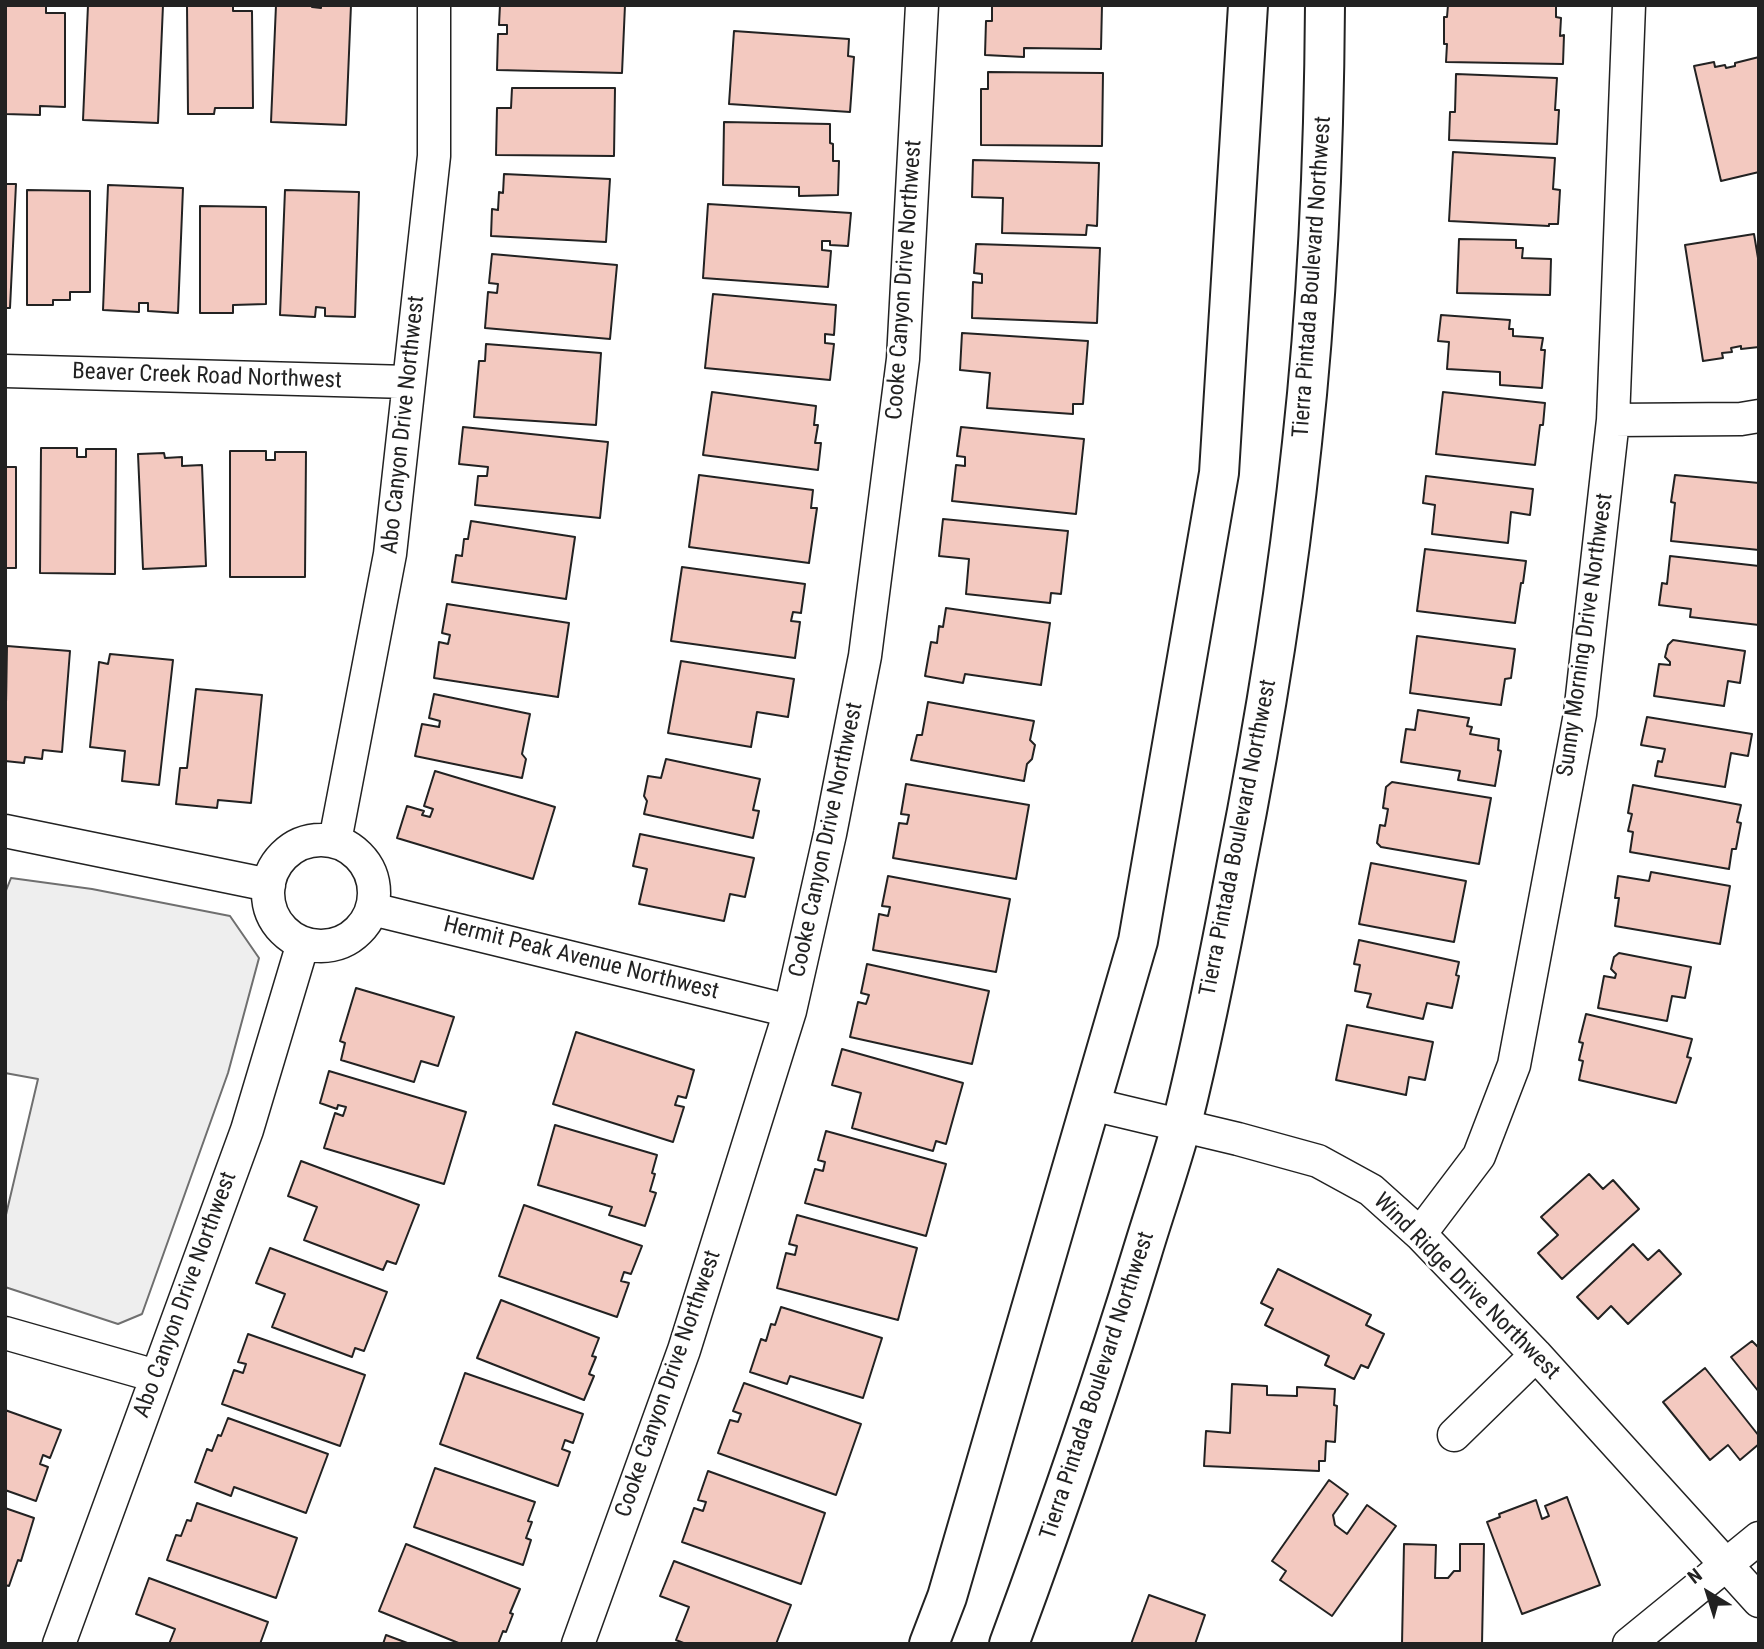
<!DOCTYPE html>
<html>
<head>
<meta charset="utf-8">
<style>
  body { margin:0 }
  #map { position:relative; width:1764px; height:1649px; overflow:hidden; background:#fff; font-family:"Roboto Condensed",sans-serif }
  canvas { display:block }
  .frame { position:absolute; inset:0; border:7px solid #222; pointer-events:none }
  .north { position:absolute; left:1673px; top:1558px; width:70px; height:70px; -webkit-text-stroke:5px #fff; paint-order:stroke; rotate:322deg; font-size:19px; font-weight:700; line-height:28px; text-align:center; color:#222 }
  .north::after { content:''; display:block; margin:auto; width:24px; height:32px; background:#222; clip-path:polygon(50% 0,100% 100%,50% 72%,0 100%) }
</style>
</head>
<body>
<div id="map">
<canvas width="1764" height="1649"></canvas>
<div class="frame"></div>
<div class="north">N</div>
</div>
<script>
const context = document.querySelector('canvas').getContext('2d');
context.lineJoin = 'round';
function fillPath(path, color) {
  context.fillStyle = color;
  context.fill(path, 'evenodd');
}
function strokePath(path, color, width, dash) {
  context.strokeStyle = color;
  context.lineWidth = width;
  context.lineCap = dash ? 'butt' : 'round';
  context.setLineDash(dash || []);
  context.stroke(path);
}
function label(font, color, halo, rows, align = 'center') {
  context.font = font + ' "Roboto Condensed",sans-serif';
  context.lineWidth = 5;
  context.setLineDash([]);
  context.textBaseline = 'middle';
  context.strokeStyle = halo;
  context.fillStyle = color;
  for (const [text, x, y, turn = 0] of rows) {
    context.save();
    context.translate(x, y);
    context.rotate((+turn || 0) * Math.PI / 180);
    context.textAlign = isNaN(turn) ? turn : align;
    if (halo) context.strokeText(text, 0, 0);
    context.fillText(text, 0, 0);
    context.restore();
  }
}
const green = new Path2D(`
  M11,878L92,889L230,916L259,958L228,1073L142,1314L118,1324L5,1287V1219L38,1079L5,1073V893Z`);
const building = new Path2D(`
  M5,5H46V13H65V107L40,106V115L5,114Z
  M88,5H163L158,123L83,120Z
  M187,5H233V11H252L253,108H215L214,114H188Z
  M276,5H312V7L321,8V5H351L346,125L271,122Z
  M500,5H625L622,73L497,70L498,34H507V25H499Z
  M992,5H1102L1101,49L1024,48V57L985,55L986,21H992Z
  M1448,5H1556V17L1561,18L1560,36L1564,35L1563,64L1446,62L1447,44H1444V17H1447Z
  M734,31L849,39L848,56L854,57L850,112L729,104Z
  M1759,57V172L1721,181L1694,66L1714,62L1715,67L1725,65L1726,68L1735,66V63Z
  M988,72L1103,73L1102,146L981,145V89H988Z
  M1456,74L1557,78L1555,110H1559L1557,144L1449,140L1450,112H1455Z
  M512,88H615L614,156L496,155L497,108H511Z
  M724,122L830,124V143L833,144V161H839L838,195L799,196V187L723,185Z
  M1453,152L1555,158L1553,189L1560,190L1558,224H1549V226L1449,221Z
  M973,160L1099,163L1097,226L1087,225L1086,235L1002,233L1003,198L972,197Z
  M504,174L610,179L606,242L491,236L492,209L498,210L499,192L503,193Z
  M5,184H16L10,308H5Z
  M108,185L183,188L178,313L148,311V303H139V312L103,310Z
  M27,190L90,191V292H70V300H53V305H27Z
  M285,190L359,192L355,317L325,316V308L316,307L315,317L280,315Z
  M708,204L851,213L848,246L830,245V241H822V250L831,251L828,287L703,278Z
  M200,206L266,207V304L233,305V313H200Z
  M1754,234L1759,264V347L1741,349V346L1731,348L1732,352L1722,353L1723,358L1703,361L1685,245Z
  M1459,239L1516,240V248H1523L1522,258L1551,259L1550,295L1457,293Z
  M976,244L1100,248L1097,323L972,318L973,282L982,283V274L974,273Z
  M492,254L617,265L610,339L485,328L488,292L497,293L498,284L489,283Z
  M713,294L836,305L834,335L825,334V343L834,344L830,380L705,368Z
  M1441,315L1510,320L1509,329H1513V336L1543,338L1541,350H1545L1542,388L1500,385V372L1447,369L1449,342L1438,341Z
  M962,333L1088,341L1083,404H1073V414L987,408L990,373L960,370Z
  M486,344L601,353L596,425L474,417L479,361H485Z
  M712,392L816,406L814,425H818L815,443H821L818,470L703,455Z
  M1443,392L1545,403L1543,425H1540L1535,465L1436,454Z
  M463,427L608,442L600,518L475,505L478,476H487L488,467L459,464Z
  M961,427L1084,439L1076,514L952,501L956,465L965,466V457L957,456Z
  M41,448H77V457H86V449H116L115,574L40,573Z
  M230,451H266V460H275V452H306L305,577H230Z
  M164,453L165,458L182,457V466L202,465L206,566L143,569L138,454Z
  M5,467H16V568H5Z
  M699,475L813,490L811,508H817L809,563L689,547Z
  M1675,475L1759,483V550L1671,541L1675,503L1671,502Z
  M1426,476L1533,489L1530,515L1511,512L1508,543L1432,534L1435,505L1423,503Z
  M943,519L1068,531L1061,594L1051,593L1050,603L966,594L969,559L939,556Z
  M471,521L575,537L566,599L452,582L456,555L462,556L464,539H468Z
  M1425,549L1526,561L1523,583H1521L1515,623L1417,611Z
  M1670,556L1759,566V625L1690,617L1691,609L1659,605L1662,583L1667,584Z
  M682,567L805,584L801,613L793,612L791,621L800,622L795,658L671,641Z
  M447,604L569,623L558,697L434,678L439,642L448,644L450,635L442,633Z
  M946,608L1050,623L1041,685L965,674L963,683L925,676L931,642L937,643L939,626L943,627Z
  M1417,636L1515,649L1511,678L1505,679L1501,705L1410,693Z
  M1673,640L1745,651L1740,683L1728,681L1724,706L1654,696L1659,664L1670,665V662L1665,657L1668,645Z
  M7,646L70,651L62,752L43,750L42,759L25,757L24,763L5,761Z
  M110,654L173,660L159,785L122,781L125,751L90,747L99,662L108,664Z
  M681,661L794,679L788,717L757,712L751,747L668,733Z
  M196,689L262,695L251,803L218,800L217,808L176,804L180,768H187Z
  M434,694L530,714L522,754L526,759L522,778L415,756L422,724L439,727L440,721L429,718Z
  M928,702L1034,721L1030,740L1035,745L1032,759L1027,764L1024,781L911,760L917,735H922Z
  M1418,710L1469,718L1467,726L1472,727L1470,734L1499,739L1498,750L1501,751L1495,786L1458,780L1460,771L1401,762L1406,729L1415,730Z
  M1647,717L1752,734L1748,756L1731,753L1725,787L1655,776L1658,761L1662,762L1665,749L1641,745Z
  M666,759L760,779L753,810L759,811L753,838L644,814L647,801L644,796L648,776L661,778Z
  M435,771L555,807L533,879L397,838L407,806L424,811L422,815L430,817L433,809L424,806Z
  M1392,782L1491,798L1479,864L1381,847L1377,843L1380,825L1385,826L1388,809L1383,808L1386,787Z
  M906,784L1029,805L1016,879L893,858L899,823L907,824L909,815L901,814Z
  M1633,785L1741,805L1737,822L1741,823L1736,849H1732L1729,869L1630,852L1633,832L1628,831L1632,814L1628,813Z
  M640,834L754,858L745,897L730,894L724,921L639,904L647,869L633,866Z
  M1371,863L1466,881L1454,942L1359,924Z
  M1651,872L1730,886L1720,944L1615,926L1619,898H1615L1618,876L1649,881Z
  M888,876L1010,899L996,972L873,950L879,914L888,916L890,907L882,906Z
  M1359,940L1459,962L1456,975L1459,976L1452,1008L1427,1003L1423,1019L1367,1007L1371,994L1355,991L1360,965L1354,964Z
  M1619,953L1691,967L1685,998L1672,996L1667,1021L1598,1008L1604,976L1615,978L1616,974L1611,969L1614,957Z
  M867,964L989,991L972,1064L850,1037L858,1002L866,1004L869,995L861,993Z
  M356,988L454,1017L438,1066L421,1061L414,1082L341,1060L345,1043L340,1041Z
  M1586,1014L1692,1039L1687,1057L1691,1058L1676,1103L1579,1080L1583,1061L1579,1060L1583,1043L1579,1042Z
  M1347,1025L1433,1042L1425,1080L1409,1077L1406,1095L1336,1080Z
  M576,1032L694,1070L686,1098L678,1096L675,1105L684,1107L673,1142L553,1104Z
  M842,1049L963,1083L946,1144L936,1141L933,1151L852,1128L861,1093L832,1085Z
  M329,1071L466,1112L444,1184L324,1148L335,1113L343,1116L346,1107L338,1105L337,1109L320,1103Z
  M555,1125L657,1155L652,1173L655,1174L650,1191L656,1193L645,1226L609,1215L612,1207L538,1185Z
  M826,1131L946,1164L926,1236L805,1203L815,1169L823,1171L825,1162L818,1160Z
  M301,1161L419,1205L396,1264L387,1261L383,1270L304,1240L317,1207L288,1196Z
  M1589,1174L1603,1189L1613,1180L1639,1209L1562,1279L1538,1253L1558,1235L1541,1217Z
  M524,1205L642,1246L631,1274L624,1272L621,1281L629,1283L617,1317L499,1276Z
  M797,1215L917,1248L898,1320L777,1288L786,1253L795,1255L797,1246L789,1244Z
  M1633,1244L1648,1260L1659,1250L1681,1274L1628,1324L1611,1306L1598,1319L1577,1297Z
  M270,1248L387,1292L364,1351L355,1348L352,1357L272,1327L285,1294L256,1283Z
  M1278,1269L1371,1315L1366,1325L1384,1334L1368,1368L1361,1365L1354,1379L1325,1365L1329,1356L1265,1325L1273,1309L1261,1303Z
  M501,1300L599,1338L592,1356L596,1357L589,1374L594,1376L584,1400L477,1358Z
  M781,1307L882,1338L863,1398L790,1376L787,1384L750,1372L761,1339L766,1341L771,1324L775,1325Z
  M248,1334L365,1375L340,1446L222,1404L234,1370L243,1373L246,1364L238,1362Z
  M1752,1341L1759,1348V1392L1731,1357Z
  M1705,1368L1759,1436V1444L1740,1460L1728,1445L1710,1460L1663,1402Z
  M465,1373L583,1414L573,1443L565,1440L562,1449L570,1452L558,1486L440,1444Z
  M744,1383L861,1424L836,1495L718,1453L730,1420L738,1422L741,1414L733,1411Z
  M1232,1384L1267,1386V1395L1297,1396V1387L1335,1389L1334,1405L1337,1406L1335,1442L1326,1441L1325,1461H1319V1471L1204,1466L1206,1431L1230,1433Z
  M5,1410L61,1430L50,1458L43,1455L40,1464L48,1467L36,1501L5,1490Z
  M228,1418L328,1454L306,1513L234,1487L231,1496L195,1482L207,1449L212,1451L218,1435L221,1436Z
  M435,1468L535,1502L528,1521L532,1522L526,1538L531,1540L523,1565L414,1527Z
  M708,1471L825,1513L801,1584L682,1542L694,1508L703,1511L706,1502L698,1500Z
  M1329,1480L1348,1494L1333,1515L1335,1525L1347,1534L1367,1505L1396,1526L1332,1616L1280,1580L1286,1571L1272,1561Z
  M1567,1497L1600,1585L1522,1614L1487,1522L1500,1517L1499,1514L1536,1500L1542,1519L1549,1516L1545,1506Z
  M197,1503L297,1538L276,1598L167,1560L176,1535L181,1536L187,1520L191,1521Z
  M5,1508L34,1518L21,1561L18,1560L9,1586L5,1585Z
  M406,1544L520,1589L510,1613L513,1614L506,1632L503,1631L498,1644H461L379,1611Z
  M1404,1544L1436,1545L1435,1578H1448L1454,1571H1460V1544H1484L1482,1644H1402Z
  M674,1561L791,1605L776,1644H686L676,1640L689,1607L660,1596Z
  M149,1578L268,1622L260,1644H169L175,1629L136,1614Z
  M1149,1595L1205,1615L1195,1644H1131Z
  M386,1635L410,1644H383Z`);
const street = new Path2D(`
  M5,371L408,382
  M1613,420L1741,419L1759,416
  M5,831L269,885
  M268 893a53 53 0 1 1 106 0a53 53 0 1 1-106 0Z
  M335,841L390,554L434,156V5
  M372,909L790,1011
  M1091,1104L1238,1139L1318,1161L1371,1190L1420,1234L1536,1355L1759,1601
  M1420,1234L1479,1156L1514,1065L1580,714L1613,420L1629,5
  M5,1333L156,1376
  M1454,1435L1536,1355
  M59,1644L247,1130L303,943
  M578,1644L684,1350L790,1011L830,834L865,656L903,359L922,5
  M1629,1644L1759,1538`);
const secondary = new Path2D(`
  M929,1644L947,1597L1138,941L1219,473L1248,5
  M1009,1644C1057,1514 1102,1384 1142,1253C1155,1210 1170,1167 1182,1123C1203,1039 1220,953 1236,868C1264,727 1287,585 1302,443C1318,298 1324,151 1325,5`);
const streetNames = [
  ["Tierra Pintada Boulevard Northwest",1313,277,-86],
  ["Cooke Canyon Drive Northwest",905,280,-86],
  ["Beaver Creek Road Northwest",207,377,2],
  ["Abo Canyon Drive Northwest",404,425,-84],
  ["Sunny Morning Drive Northwest",1586,635,-82],
  ["Tierra Pintada Boulevard Northwest",1239,838,-79],
  ["Cooke Canyon Drive Northwest",827,840,-78],
  ["Hermit Peak Avenue Northwest",581,959,14],
  ["Wind Ridge Drive Northwest",1466,1287,45],
  ["Abo Canyon Drive Northwest",186,1295,-70],
  ["Cooke Canyon Drive Northwest",669,1384,-71],
  ["Tierra Pintada Boulevard Northwest",1098,1386,-72]
];
fillPath(green, '#eee');
strokePath(green, '#6f6f6f', 2);
fillPath(building, '#f3c9c0');
strokePath(building, '#222', 2);
strokePath(street, '#222', 35);
strokePath(secondary, '#222', 42);
strokePath(street, '#fff', 32);
strokePath(secondary, '#fff', 38);
label('23px', '#222', '#fff', streetNames);
</script>
</body>
</html>
